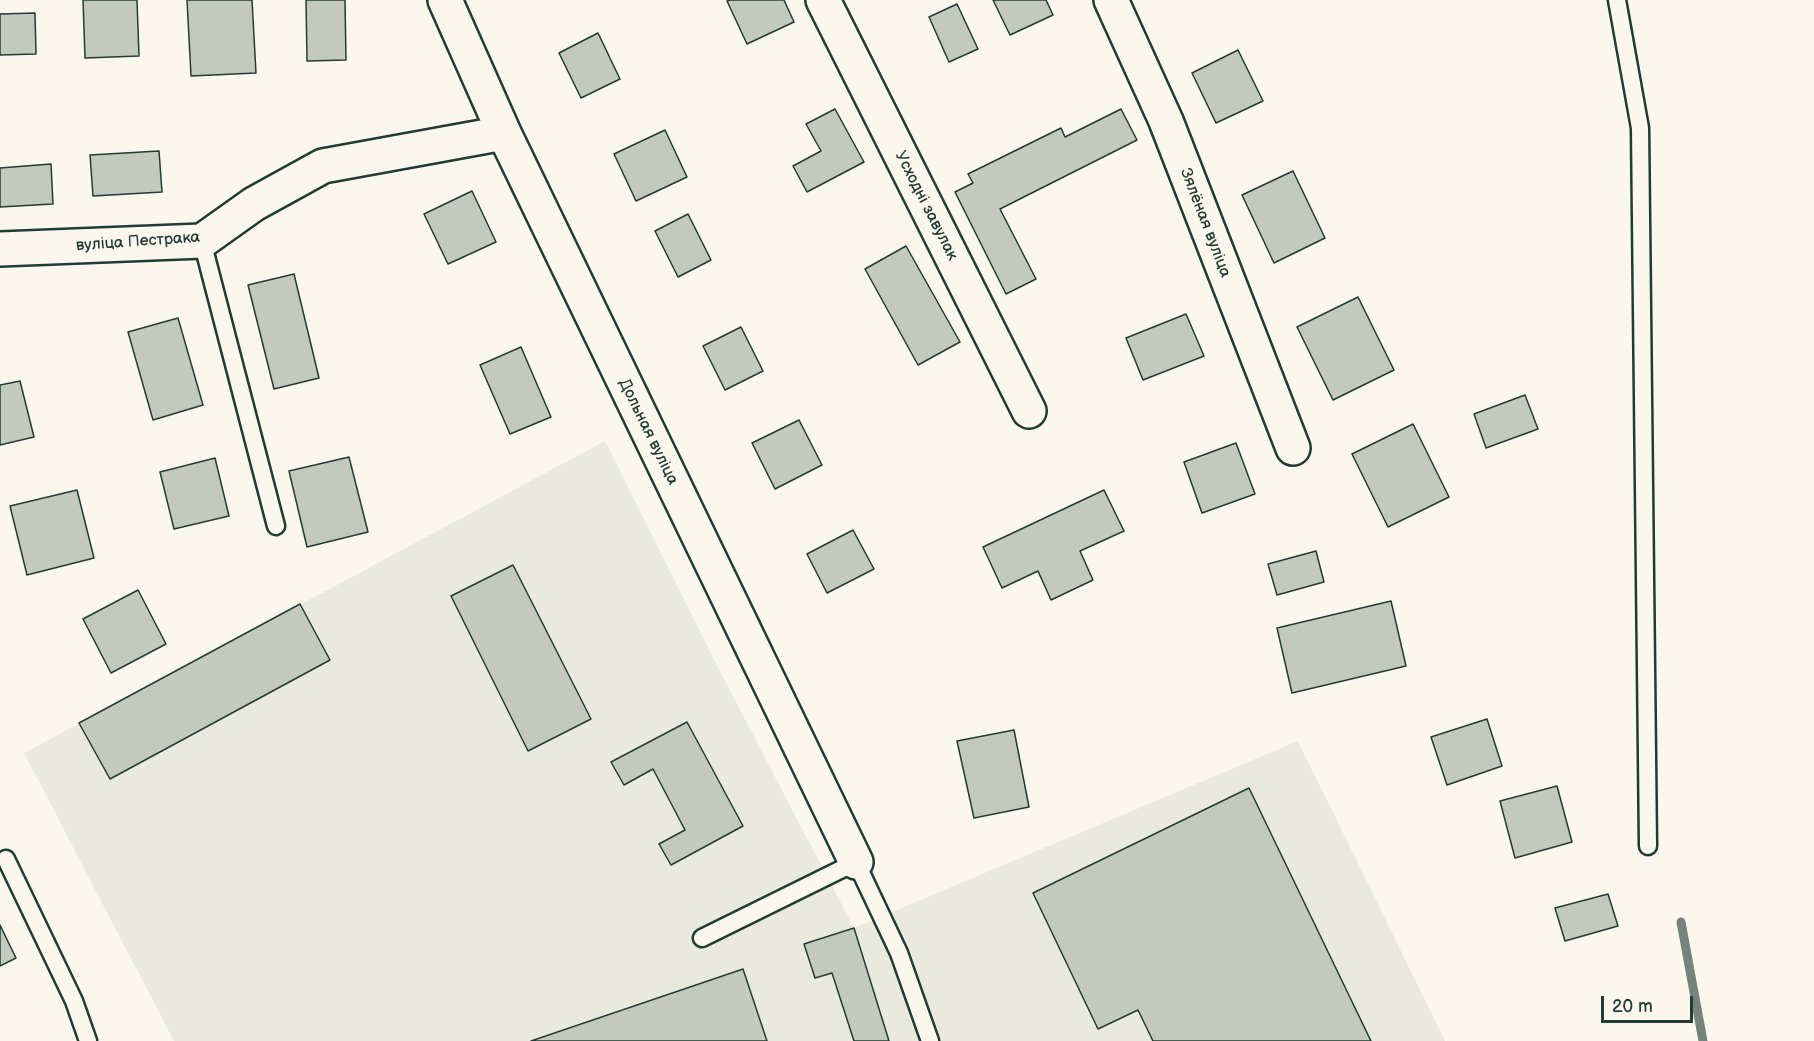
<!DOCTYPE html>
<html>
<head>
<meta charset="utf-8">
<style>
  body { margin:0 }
  #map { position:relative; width:1814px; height:1041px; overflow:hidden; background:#fbf7ec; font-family:"Balsamiq Sans",sans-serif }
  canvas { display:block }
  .scale { position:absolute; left:1601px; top:996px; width:92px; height:27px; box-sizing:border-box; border:3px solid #1f3d34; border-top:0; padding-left:8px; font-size:18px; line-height:21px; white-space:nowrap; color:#1f3d34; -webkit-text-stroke:4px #fbf7ec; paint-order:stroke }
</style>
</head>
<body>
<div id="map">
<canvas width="1814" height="1041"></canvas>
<div class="scale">20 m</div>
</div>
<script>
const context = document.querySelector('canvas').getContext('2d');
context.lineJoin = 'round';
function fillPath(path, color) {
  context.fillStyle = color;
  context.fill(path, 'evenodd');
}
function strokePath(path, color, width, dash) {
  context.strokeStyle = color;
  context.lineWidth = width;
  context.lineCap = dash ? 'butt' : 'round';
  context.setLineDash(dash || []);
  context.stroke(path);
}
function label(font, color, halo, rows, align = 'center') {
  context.font = font + ' "Balsamiq Sans",sans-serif';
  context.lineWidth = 5;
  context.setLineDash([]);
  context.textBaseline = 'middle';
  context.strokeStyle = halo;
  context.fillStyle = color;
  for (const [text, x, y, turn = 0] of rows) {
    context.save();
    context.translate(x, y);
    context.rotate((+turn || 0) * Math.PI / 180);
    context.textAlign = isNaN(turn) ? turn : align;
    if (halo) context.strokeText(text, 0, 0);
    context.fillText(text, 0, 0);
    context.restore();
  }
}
const built = new Path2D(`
  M605,441L715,662L854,928L1298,741L1445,1041H174L24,753Z`);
const stream = new Path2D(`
  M1681,922L1703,1041`);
const building = new Path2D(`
  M83,0H137L139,56L85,58Z
  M187,0H252L256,73L191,76Z
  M306,0H345L346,60L307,61Z
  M730,0H784L794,22L747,44L727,1Z
  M993,0H1046L1053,15L1010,35Z
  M957,4L978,49L949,62L929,17Z
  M35,13L36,54L0,55V14Z
  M598,33L620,79L581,98L559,53Z
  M1238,50L1263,101L1216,123L1192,73Z
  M835,109L864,162L807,192L793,166L821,151L806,124Z
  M1121,109L1137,140L1000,209L1036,279L1006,294L955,192L973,183L968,174L1061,128L1065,137Z
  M665,130L687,177L636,201L614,154Z
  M159,151L162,192L93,196L90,155Z
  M51,164L53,204L0,207V168Z
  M1293,171L1325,238L1274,263L1242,195Z
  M472,191L496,242L448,264L424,214Z
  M688,214L711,260L678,277L655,231Z
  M906,246L960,342L918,365L865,269Z
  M294,274L319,378L274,389L248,285Z
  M1358,297L1394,370L1333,400L1297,327Z
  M1186,314L1204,356L1143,380L1126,338Z
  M178,318L203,405L153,420L128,332Z
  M741,327L763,371L725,390L703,346Z
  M521,347L551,417L510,434L480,365Z
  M20,381L34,437L0,445V385Z
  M1525,395L1538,429L1486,448L1474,414Z
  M799,420L822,465L775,489L752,443Z
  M1413,424L1449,497L1388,527L1352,454Z
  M1236,443L1255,494L1202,513L1184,462Z
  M349,457L368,532L307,547L289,471Z
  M215,458L229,516L174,529L160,472Z
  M77,490L94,558L27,575L10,506Z
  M1104,490L1124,531L1080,551L1093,580L1051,600L1038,571L1002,588L983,547Z
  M853,530L874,569L827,593L807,554Z
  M1316,551L1324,582L1277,595L1268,564Z
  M513,565L591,719L528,751L451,596Z
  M138,590L166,644L111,673L83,619Z
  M1391,601L1406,666L1292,693L1277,628Z
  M300,604L330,660L110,779L79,723Z
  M1487,719L1502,766L1447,785L1431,737Z
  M687,722L743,826L671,865L659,844L685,830L653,769L624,785L611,762Z
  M1014,730L1029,807L974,818L957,741Z
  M1557,786L1572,842L1515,858L1500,801Z
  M1249,788L1371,1041H1153L1138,1010L1098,1029L1033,893Z
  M1608,894L1618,926L1565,941L1555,908Z
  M0,925L16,958L0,966Z
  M854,928L889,1041H854L832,973L815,978L804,944Z
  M743,969L767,1041H531Z`);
const lane = new Path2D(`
  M1617,0L1640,128L1648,846
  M202,241L276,526
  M6,859L74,1001L88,1041
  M702,938L856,862L899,953L930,1041`);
const street = new Path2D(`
  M445,0L504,133L856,862
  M823,0L1029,411
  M1111,0L1166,121L1293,448
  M0,249L202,241L254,204L323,166L504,133`);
const streetNames = [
  ["Усходні завулак",926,206,63],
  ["Зялёная вуліца",1205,223,69],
  ["вуліца Пестрака",138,242,-4],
  ["Дольная вуліца",648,432,64]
];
fillPath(built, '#eae9de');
strokePath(stream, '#74847b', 9);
fillPath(building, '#c4c9be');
strokePath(building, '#1f3d34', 1.5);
strokePath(lane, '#1f3d34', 21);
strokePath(street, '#1f3d34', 38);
strokePath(lane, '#fbf7ec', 16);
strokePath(street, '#fbf7ec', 33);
label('16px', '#1f3d34', '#fbf7ec', streetNames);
</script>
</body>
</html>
